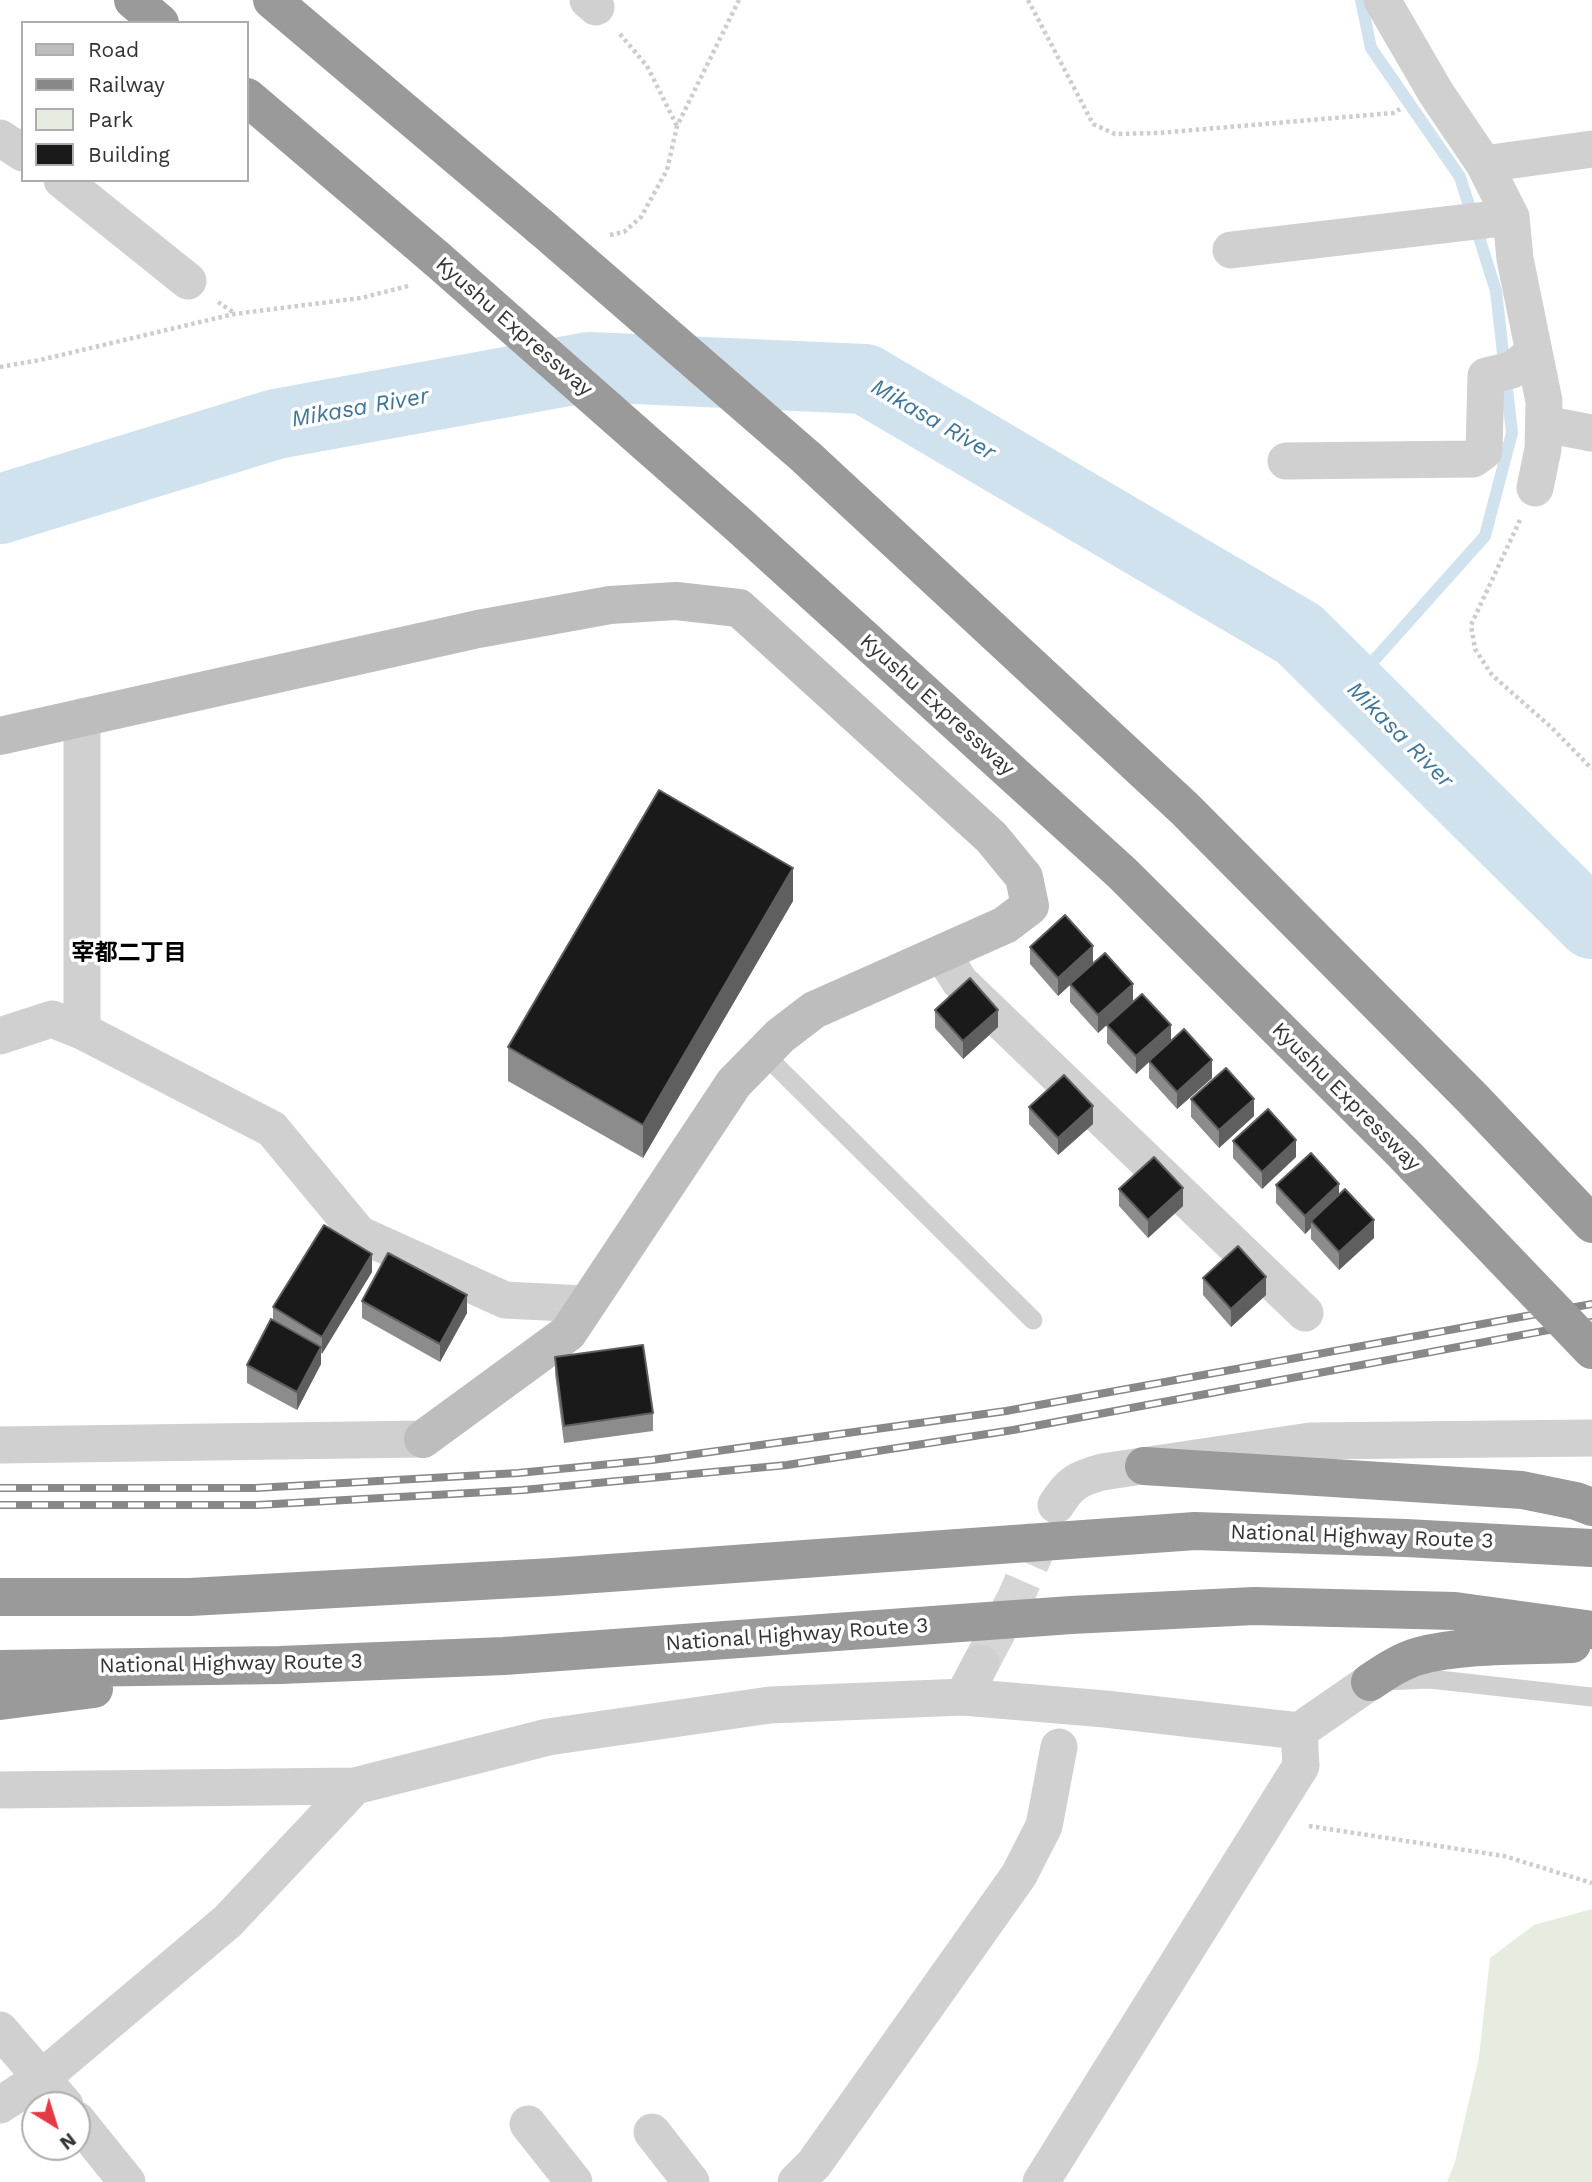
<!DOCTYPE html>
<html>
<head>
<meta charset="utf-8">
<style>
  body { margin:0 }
  #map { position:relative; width:1592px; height:2182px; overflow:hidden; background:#fff; font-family:"Work Sans",sans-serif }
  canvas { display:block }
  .legend { position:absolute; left:21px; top:21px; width:228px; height:161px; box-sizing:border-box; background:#fff; border:2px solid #adadad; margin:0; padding:9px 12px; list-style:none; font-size:21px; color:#333 }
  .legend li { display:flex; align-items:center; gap:14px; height:35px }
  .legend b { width:35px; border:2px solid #adadad }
  .north { position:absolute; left:21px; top:2091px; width:70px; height:70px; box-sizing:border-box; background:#fff; border:2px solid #adadad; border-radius:50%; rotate:142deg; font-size:19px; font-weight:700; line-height:28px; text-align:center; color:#333 }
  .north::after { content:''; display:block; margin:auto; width:24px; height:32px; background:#e63946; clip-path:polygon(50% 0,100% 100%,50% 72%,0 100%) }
</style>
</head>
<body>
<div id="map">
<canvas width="1592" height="2182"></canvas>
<ul class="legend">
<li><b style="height:9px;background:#bdbdbd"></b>Road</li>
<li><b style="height:9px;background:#888"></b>Railway</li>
<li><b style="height:19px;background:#e6ecdf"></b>Park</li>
<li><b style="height:19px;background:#1a1a1a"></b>Building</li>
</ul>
<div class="north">N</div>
</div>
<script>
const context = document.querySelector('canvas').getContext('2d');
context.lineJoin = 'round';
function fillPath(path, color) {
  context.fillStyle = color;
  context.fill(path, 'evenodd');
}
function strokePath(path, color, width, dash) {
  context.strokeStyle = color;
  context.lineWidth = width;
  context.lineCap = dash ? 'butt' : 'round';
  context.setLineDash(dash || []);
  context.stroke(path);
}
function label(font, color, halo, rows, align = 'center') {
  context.font = font + ' "Work Sans","Noto Sans JP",sans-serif';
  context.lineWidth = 7;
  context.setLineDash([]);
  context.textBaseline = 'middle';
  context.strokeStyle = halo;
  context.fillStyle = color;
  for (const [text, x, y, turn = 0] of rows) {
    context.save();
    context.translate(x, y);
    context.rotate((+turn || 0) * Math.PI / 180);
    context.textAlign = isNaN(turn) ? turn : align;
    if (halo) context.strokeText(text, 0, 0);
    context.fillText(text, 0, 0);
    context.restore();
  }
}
const green = new Path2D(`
  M1592,1909V2182H1447L1455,2162L1479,2057L1490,1958L1534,1925Z`);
const stream = new Path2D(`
  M1351,686L1485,536L1512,433L1496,291L1460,177L1371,48L1361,0`);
const river = new Path2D(`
  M0,509L276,424L589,367L865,379L1299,634L1592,924`);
const streetTunnel = new Path2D(`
  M981,1663L1015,1599L1051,1516`);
const path = new Path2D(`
  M1028,0L1093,124L1115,134L1158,133L1393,113L1400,109
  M620,34L647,66L677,126
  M610,235L624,232L641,217L667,170L677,126L739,0
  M218,302L234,313
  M0,367L40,360L234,314L361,298L408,286
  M1520,520L1471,625L1475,649L1492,675L1552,728L1592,769
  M1309,1826L1504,1856L1592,1883`);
const lane = new Path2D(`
  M763,1053L1033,1320
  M1384,1681L1430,1679L1592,1697`);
const street = new Path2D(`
  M588,0L596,7
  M1382,0L1436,93L1484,164L1511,217L1515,259L1544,401L1543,449L1535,488
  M0,138L23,153
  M1484,164L1592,149
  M62,180L188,281
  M1231,250L1511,217
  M1544,424L1592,433
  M1286,461L1473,459L1484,451L1486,376L1512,370L1534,352
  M82,717V1031
  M942,954L960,982L1305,1313
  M0,1036L52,1019L82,1031L272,1129L359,1234L505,1300L585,1304
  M0,1445L423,1439
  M1056,1505C1070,1483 1077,1479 1102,1472L1310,1441L1592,1438
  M963,1697L981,1663
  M0,1790L355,1786L548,1737L770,1705L963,1697L1105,1709L1299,1731L1370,1682
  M0,2030L65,2105
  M0,2105L43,2077L228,1921L355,1786
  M77,2120L127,2182
  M528,2124L574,2182
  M652,2132L691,2182
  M796,2182L814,2164L1019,1875L1044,1826L1059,1747
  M1041,2182L1301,1766L1299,1731`);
const secondary = new Path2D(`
  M0,736L478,629L610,605L676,601L739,608L991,837L1024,877L1030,906L1005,925L814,1010L780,1036L734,1083L568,1333L423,1439`);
const highway = new Path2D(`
  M133,0L160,23
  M272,0L542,228
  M247,97L437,259
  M1144,1466L1522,1490L1576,1501L1592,1507
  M0,1597H190L553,1577L1195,1531L1406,1538L1592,1548
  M0,1669L280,1665L504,1656L1071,1615L1254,1606L1455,1611L1592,1630
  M1370,1682C1385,1672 1401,1661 1419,1656C1462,1644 1526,1646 1572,1644
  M0,1701L94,1689`);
const rail = new Path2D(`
  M0,1488H256L518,1473L652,1460L1006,1411L1592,1304
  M0,1505H257L523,1490L787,1465L1013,1430L1592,1322`);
const highwayBridge = new Path2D(`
  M542,228L806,457L1185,809L1473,1099L1592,1224
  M437,259L740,526L1122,873L1403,1153L1592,1350`);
const wall = new Path2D(`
  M793,901L643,1158L508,1081V1047Z
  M1030,947L1093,963L1133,1001L1098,1033L1070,1002V985L1058,996L1030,964Z
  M935,1010L998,1027L963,1059L935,1028Z
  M1107,1025L1171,1040L1212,1078L1177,1109L1149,1078V1062L1136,1074L1107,1043Z
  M1191,1099L1254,1116L1219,1148L1191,1117Z
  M1029,1107L1093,1124L1058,1155L1029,1124Z
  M1233,1141L1296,1157L1262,1189L1233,1158Z
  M1276,1185L1339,1195L1374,1238L1339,1270L1311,1239V1228L1305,1234L1276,1203Z
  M1119,1189L1183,1206L1148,1238L1119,1206Z
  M372,1272L321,1354V1364L297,1410L247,1383V1365L273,1320V1307Z
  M1203,1278L1266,1295L1231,1327L1203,1295Z
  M362,1301L467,1313L440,1362L362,1318Z
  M555,1357L653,1413V1431L564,1443L555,1374Z`);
const shadedWall = new Path2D(`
  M793,868V901L643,1158V1125Z
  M1093,946V964L1058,996V978Z
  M1133,984V1001L1098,1033V1015Z
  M998,1010V1027L963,1059V1041Z
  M1171,1025V1042L1136,1074V1056Z
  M1212,1060V1078L1177,1109V1092Z
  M1254,1099V1116L1219,1148V1130Z
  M1093,1106V1124L1058,1155V1138Z
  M1296,1140V1157L1262,1189V1172Z
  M1339,1184V1202L1311,1221V1228L1305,1234V1216Z
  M1183,1188V1206L1148,1238V1220Z
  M1374,1220V1238L1339,1270V1252Z
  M372,1254V1272L322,1354V1337Z
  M1266,1277V1295L1231,1327V1309Z
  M467,1295V1313L440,1362V1344Z
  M321,1347V1364L297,1410V1392Z`);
const building = new Path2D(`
  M659,790L793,868L643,1125L508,1047Z
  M1065,915L1093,946L1058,978L1030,947Z
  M1105,953L1133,984L1098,1015L1070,984Z
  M970,978L998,1010L963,1041L935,1010Z
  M1142,994L1171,1025L1136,1056L1107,1025Z
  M1184,1029L1212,1060L1177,1092L1149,1061Z
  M1226,1068L1254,1099L1219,1130L1191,1099Z
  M1064,1075L1093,1106L1058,1138L1029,1107Z
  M1268,1109L1296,1140L1262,1172L1233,1141Z
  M1311,1153L1339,1184L1305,1216L1276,1185Z
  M1154,1157L1183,1188L1148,1220L1119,1189Z
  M1345,1189L1374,1220L1339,1252L1311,1221Z
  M324,1225L372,1254L322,1337L273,1307Z
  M1238,1246L1266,1277L1231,1309L1203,1278Z
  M388,1253L467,1295L440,1344L362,1301Z
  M271,1319L321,1347L297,1392L247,1365Z
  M643,1345L653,1413L564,1426L555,1357Z`);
const streetNames = [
  ["Kyushu Expressway",514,327,41],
  ["Kyushu Expressway",937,705,42],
  ["Kyushu Expressway",1346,1097,45],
  ["National Highway Route 3",1362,1537,2],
  ["National Highway Route 3",797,1635,-4],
  ["National Highway Route 3",231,1664,-1]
];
const waterNames = [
  ["Mikasa River",360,408,-10],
  ["Mikasa River",933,420,30],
  ["Mikasa River",1400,735,45]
];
const neighbourhoodNames = [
  ["宰都二丁目",129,953]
];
fillPath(green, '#e6ecdf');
strokePath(stream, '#cfe2ee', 12);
strokePath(river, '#cfe2ee', 70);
strokePath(streetTunnel, '#d6d6d6', 37, [37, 18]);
strokePath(path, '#cdcdcd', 4.5, [3.5, 3.5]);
strokePath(lane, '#d0d0d0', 19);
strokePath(street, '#d0d0d0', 37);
strokePath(secondary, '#bdbdbd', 38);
strokePath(highway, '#9a9a9a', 38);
strokePath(rail, '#888', 8);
strokePath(rail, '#fff', 5, [16]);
strokePath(highwayBridge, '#9a9a9a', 38);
fillPath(wall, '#8c8c8c');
fillPath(shadedWall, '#5f5f5f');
fillPath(building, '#1a1a1a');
strokePath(building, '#5f5f5f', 2);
label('21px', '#333', '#fff', streetNames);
label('italic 23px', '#3f7597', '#fff', waterNames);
label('bold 23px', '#000', '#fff', neighbourhoodNames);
</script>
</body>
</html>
